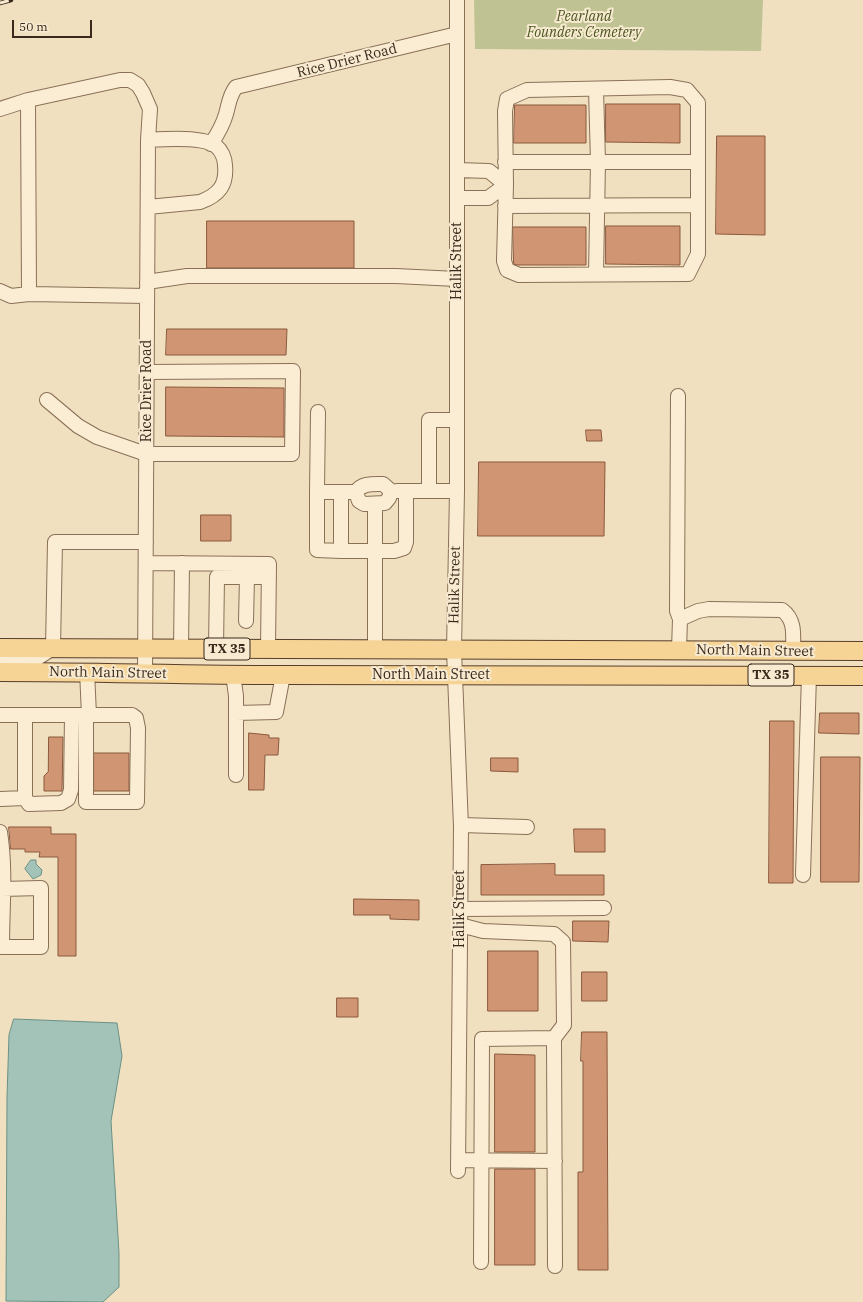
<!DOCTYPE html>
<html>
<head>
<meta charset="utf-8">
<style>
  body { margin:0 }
  #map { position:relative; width:863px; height:1302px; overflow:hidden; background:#f0e0c0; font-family:"IBM Plex Serif",serif }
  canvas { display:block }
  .scale { position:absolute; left:12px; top:20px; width:80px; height:18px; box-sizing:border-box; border:2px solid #39291c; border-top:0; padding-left:5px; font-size:12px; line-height:14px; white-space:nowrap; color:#39291c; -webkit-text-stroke:3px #f7ead0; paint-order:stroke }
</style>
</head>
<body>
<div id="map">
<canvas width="863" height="1302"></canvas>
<div class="scale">50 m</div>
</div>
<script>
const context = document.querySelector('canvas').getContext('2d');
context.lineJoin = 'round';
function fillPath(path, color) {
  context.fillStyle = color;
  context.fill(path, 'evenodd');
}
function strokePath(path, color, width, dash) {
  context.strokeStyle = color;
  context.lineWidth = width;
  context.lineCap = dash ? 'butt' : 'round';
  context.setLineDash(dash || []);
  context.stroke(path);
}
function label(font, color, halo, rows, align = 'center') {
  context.font = font + ' "IBM Plex Serif",serif';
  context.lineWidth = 4;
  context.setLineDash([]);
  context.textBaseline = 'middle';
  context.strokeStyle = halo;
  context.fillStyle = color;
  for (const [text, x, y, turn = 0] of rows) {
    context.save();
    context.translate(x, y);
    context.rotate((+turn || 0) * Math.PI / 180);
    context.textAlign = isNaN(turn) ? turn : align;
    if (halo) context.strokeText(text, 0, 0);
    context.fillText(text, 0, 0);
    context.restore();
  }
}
const cemetery = new Path2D(`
  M474,0H763L761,51L475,49Z`);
const water = new Path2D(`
  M31,860H36V864L42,870L41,875L33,879L25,869Z
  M14,1019L117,1023L122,1056L111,1121L119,1253V1287L103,1302L6,1301L7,1097L9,1035Z`);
const building = new Path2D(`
  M606,104H680V143L606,142Z
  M515,105H586V143H514Z
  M717,136H765V235L716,234Z
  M207,221H354V268H207Z
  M606,226H680V265L606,264Z
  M513,227H586V265H517L514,264Z
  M167,329H287L286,355H166Z
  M166,387L284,388V437L166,436Z
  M586,430H601L602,441H587Z
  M479,462H605L604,536H478Z
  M201,515H231V541H201Z
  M820,713H859V734L819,733Z
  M770,721H794L793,883H769Z
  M249,733L269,735V738H279L278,755H265L264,790H249Z
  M49,737H63L62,791H44V776L48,772Z
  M94,753H129V791H94Z
  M821,757H860L859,882H821Z
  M491,758H518V772L491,771Z
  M9,827H51V834H76V956H58V857H39L40,852H25V849H11Z
  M574,829H605V852H575Z
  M555,864V875H604V895H481V865Z
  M354,899L419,900V920L390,919V915H354Z
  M573,921H609L608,942L573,941Z
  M488,951H538V1011H488Z
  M582,972H607V1001H582Z
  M337,998H358V1017H337Z
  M582,1032H607L608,1270H578V1172H583V1061H581Z
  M495,1054L535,1055V1152H495Z
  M495,1169H535V1265H495Z`);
const minor = new Path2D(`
  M457,0V491L454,650L461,827L458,1171
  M670,87L687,90L698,103V254L688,274L519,275L507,270L504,261L506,185L505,111L507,99L527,90Z
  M596,89L598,162L596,274
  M28,100L29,294L147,296
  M0,109L28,100L120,80H130L138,85L143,93L150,109L148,140L145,673
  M211,144C217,135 223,125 226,114C229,104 229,96 236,87L457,34
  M505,162H698
  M457,170L489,171L506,185
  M457,198H488L506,185
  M505,206L698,205
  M148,207L200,202C219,195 227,185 225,165C225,158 221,150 216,146C203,136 164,139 148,140
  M147,282L187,276H396L457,279
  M0,291L11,296L29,294
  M678,396L677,611L680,619L679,650
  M47,400L78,426L97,437L146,454H292L293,371L147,372
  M318,412L317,492H356
  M383,484L391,491L389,498L385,503L364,504L359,501L356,492C362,483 372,484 383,484Z
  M397,491H457
  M429,491V420H457
  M317,492V550L341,551
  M341,492V551H394L404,548L406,542V491
  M146,563L269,564L268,649
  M680,619L698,611L709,609L782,610C796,620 793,636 793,651
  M246,621L247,577
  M181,649L182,563
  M216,649L217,577H269
  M375,649V504
  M0,665L3,661H33L53,648L55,542H146
  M87,671L89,715
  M233,674L236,696V775
  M236,713L276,712L283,675
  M0,715H132L136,718L138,728L137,802H86V715
  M25,715V798L29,804L61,803L68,799L71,790L72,715
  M0,799L25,798
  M461,825L527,827
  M0,832C6,869 2,909 2,947H41V888L2,889
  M803,875L809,675
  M460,909L604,908
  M460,925L483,931L554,934L563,942L564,1025L554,1038
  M458,1160L555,1161
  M481,1262L482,1039L554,1038L555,1266`);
const major = new Path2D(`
  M0,648L863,651
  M0,672C94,672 188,675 282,675C476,676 669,675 863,676`);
const rail = new Path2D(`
  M0,3L11,0`);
const shields = [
  [227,649,46],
  [771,675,46]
];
const shieldNames = [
  ["TX 35",227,649],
  ["TX 35",771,675]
];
const parkNames = [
  ["Pearland",584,17],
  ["Founders Cemetery",584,33]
];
const streetNames = [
  ["Rice Drier Road",347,61,-14],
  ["Halik Street",457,261,-90],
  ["Rice Drier Road",147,391,-90],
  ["Halik Street",455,585,-89],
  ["North Main Street",755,651,1],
  ["North Main Street",108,673,1],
  ["North Main Street",431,675],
  ["Halik Street",460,909,-90]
];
fillPath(cemetery, '#bfc394');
fillPath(water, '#a3c2b8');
strokePath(water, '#6a9185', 1);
fillPath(building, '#d09674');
strokePath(building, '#8b583c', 1);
strokePath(minor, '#8a7057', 16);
strokePath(major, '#583e2c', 20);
strokePath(minor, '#fbedd4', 14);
strokePath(major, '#f6d496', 18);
strokePath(rail, '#39291c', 4.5);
strokePath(rail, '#f7ead0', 3, [9]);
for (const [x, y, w] of shields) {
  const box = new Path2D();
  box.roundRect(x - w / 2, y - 11, w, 22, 3);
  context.fillStyle = '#f7ead0';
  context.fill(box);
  strokePath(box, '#39291c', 1);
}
label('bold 13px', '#39291c', null, shieldNames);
label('italic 14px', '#4c5722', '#f7ead0', parkNames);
label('14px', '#39291c', '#f7ead0', streetNames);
</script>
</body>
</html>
